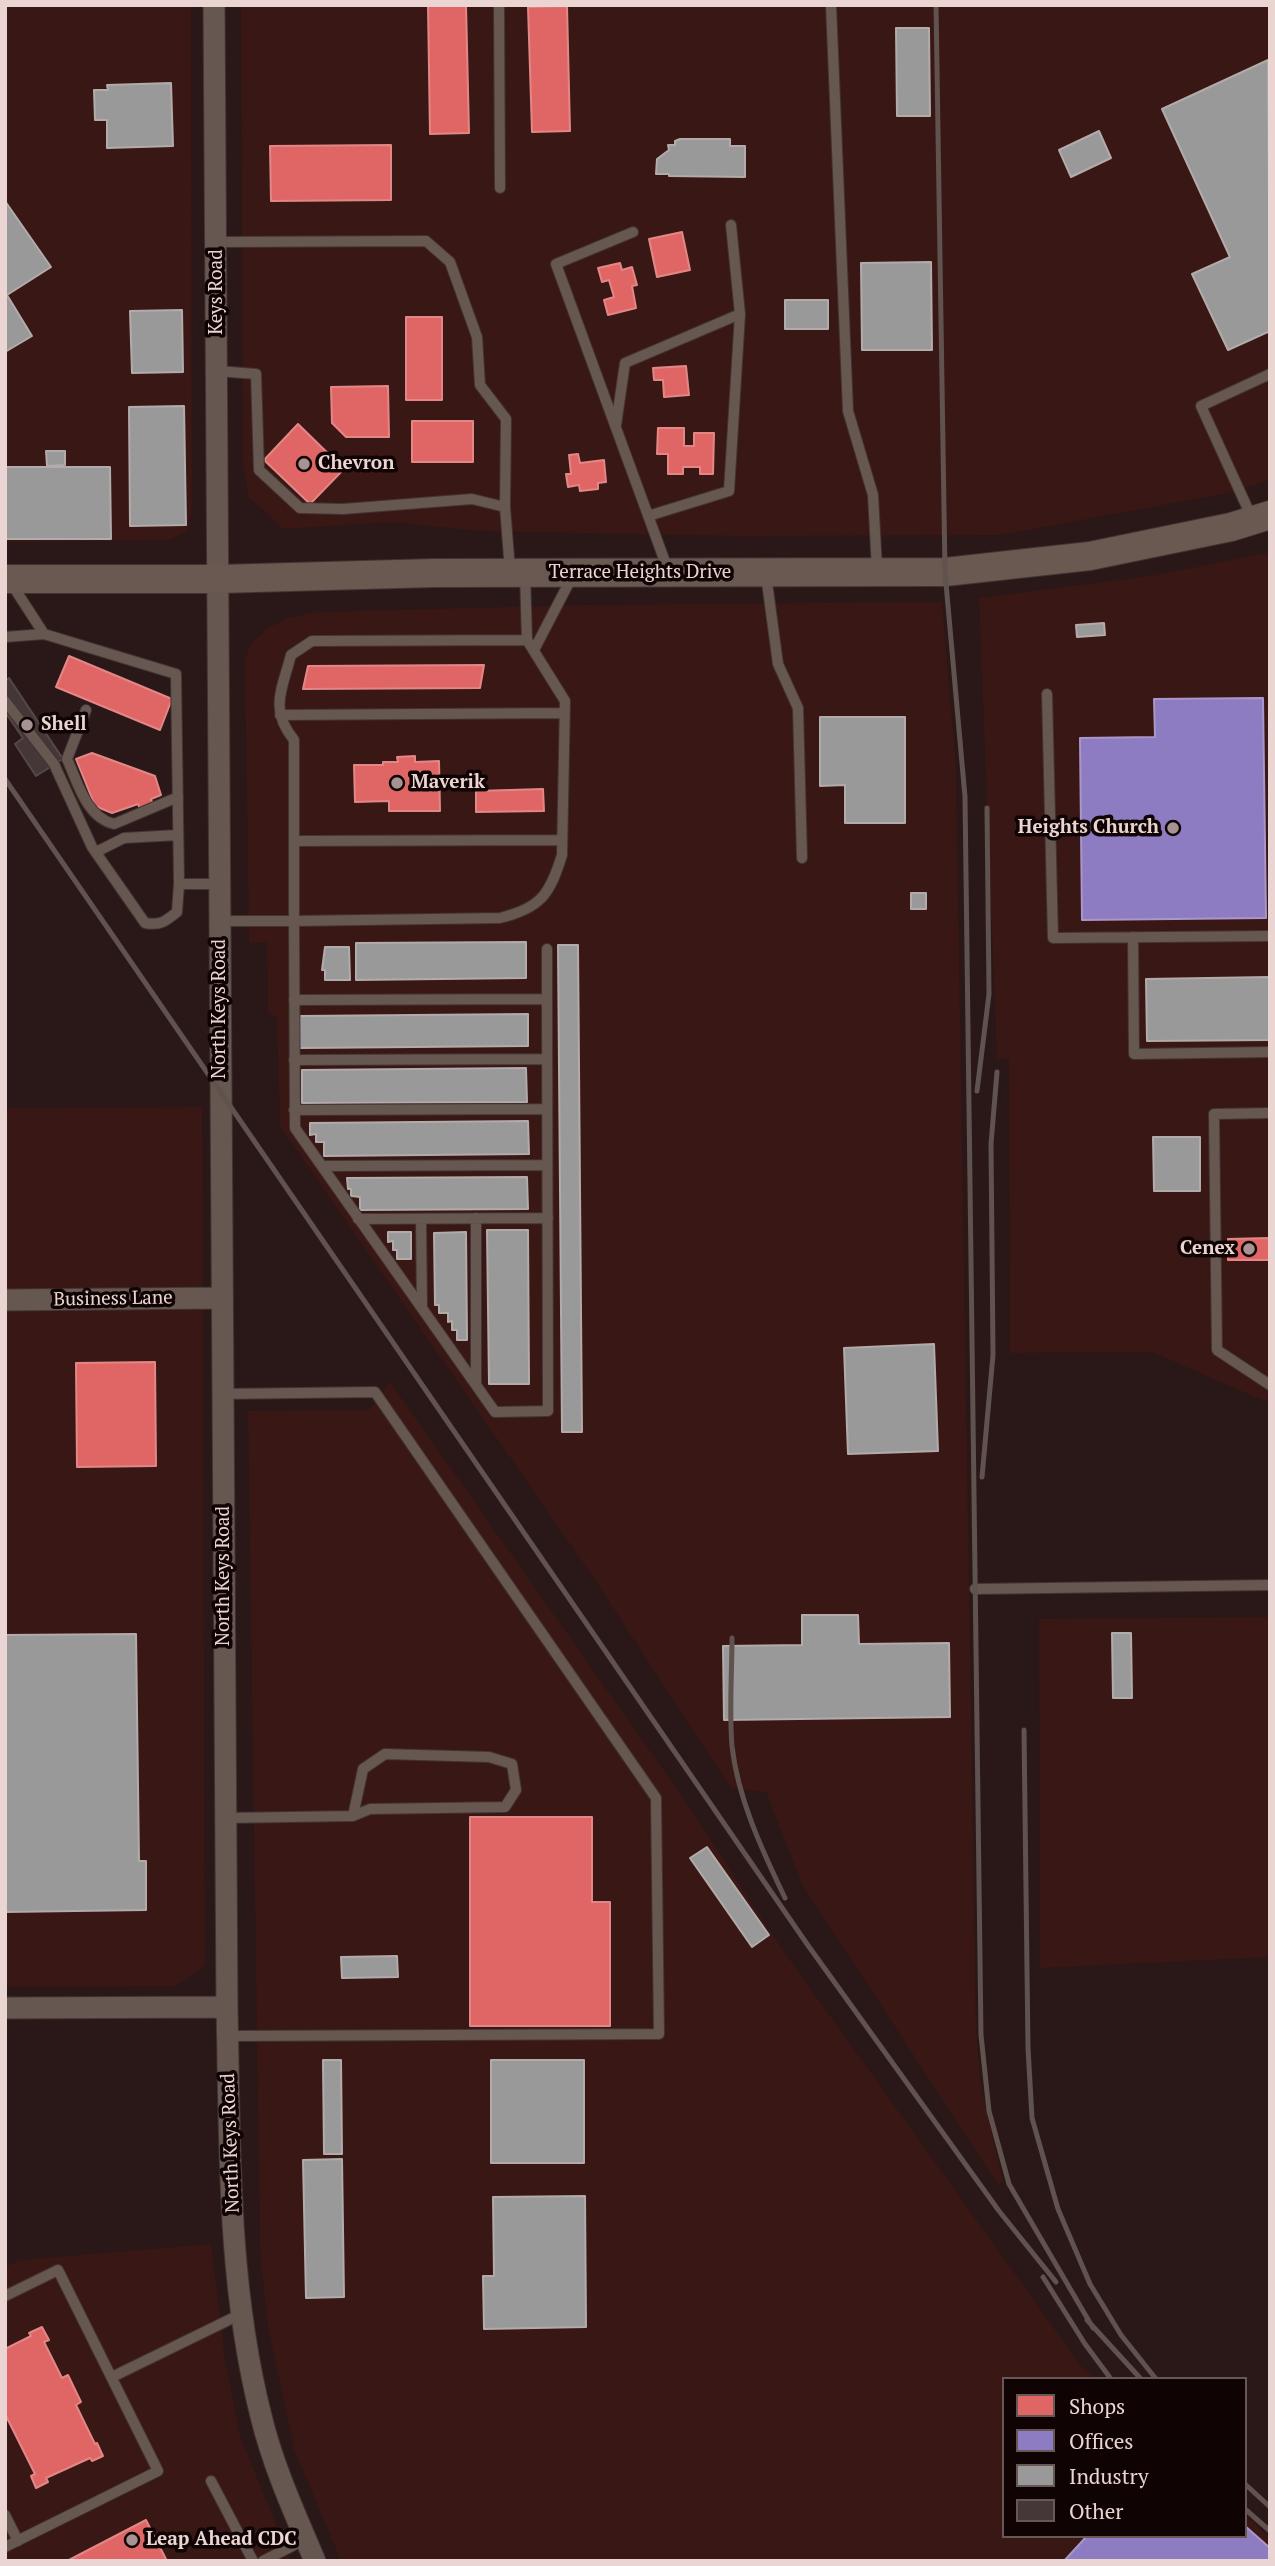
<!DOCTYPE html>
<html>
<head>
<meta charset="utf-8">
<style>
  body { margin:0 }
  #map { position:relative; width:1275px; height:2566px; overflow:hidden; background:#291817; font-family:"PT Serif",serif }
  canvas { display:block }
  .frame { position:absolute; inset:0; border:7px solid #ebd5d2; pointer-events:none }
  .legend { position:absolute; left:1002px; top:2377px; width:245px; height:161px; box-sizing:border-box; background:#0f0403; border:2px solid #675856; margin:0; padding:9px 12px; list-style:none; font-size:21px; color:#ebd5d2 }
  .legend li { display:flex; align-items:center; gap:14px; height:35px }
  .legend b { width:35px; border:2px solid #675856 }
</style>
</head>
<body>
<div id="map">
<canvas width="1275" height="2566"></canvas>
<div class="frame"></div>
<ul class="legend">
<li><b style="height:19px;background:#e06666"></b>Shops</li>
<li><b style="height:19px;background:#8e7cc3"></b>Offices</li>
<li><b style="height:19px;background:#999"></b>Industry</li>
<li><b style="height:19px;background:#453637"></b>Other</li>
</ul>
</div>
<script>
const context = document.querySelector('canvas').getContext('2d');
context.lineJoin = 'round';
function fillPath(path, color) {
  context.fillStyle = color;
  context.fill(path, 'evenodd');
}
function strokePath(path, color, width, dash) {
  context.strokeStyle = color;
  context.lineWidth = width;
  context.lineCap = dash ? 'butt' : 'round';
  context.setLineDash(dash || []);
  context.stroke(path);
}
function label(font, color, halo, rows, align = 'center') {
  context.font = font + ' "PT Serif",serif';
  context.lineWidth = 7;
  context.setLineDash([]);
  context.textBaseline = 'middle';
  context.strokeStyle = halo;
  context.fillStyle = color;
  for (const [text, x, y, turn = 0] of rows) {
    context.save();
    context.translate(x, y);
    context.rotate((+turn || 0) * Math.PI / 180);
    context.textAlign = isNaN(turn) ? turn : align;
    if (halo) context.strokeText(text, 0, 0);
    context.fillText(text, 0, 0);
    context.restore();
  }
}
const built = new Path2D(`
  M5,5H191L192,510L187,531L170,540L5,542Z
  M241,5H1270V480L1228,493L1001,535L739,536L478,531L392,522L283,529L249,497L243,466Z
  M1270,552V1400H1262L1152,1352L1010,1353L1009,1059H997L979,598L1157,575Z
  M942,602L956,767L976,2031L981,2087L1003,2181L998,2185L802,1884L766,1792L731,1788L593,1577L280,1126L277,1017L268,1013L267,942H249L245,659L250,645L266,629L287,618L318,612L581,605Z
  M202,1107L205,1965L176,1986L5,1987V1108Z
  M390,1382L674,1785L782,1949L1081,2366L1096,2379H1004V2536H1245V2515L1270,2538V2561H341L294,2449L267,2321L260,2248L248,1411L369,1410Z
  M1270,1617V1957L1040,1968L1039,1619Z
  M211,2244L225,2359L240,2436L291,2561H5V2267L20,2260Z`);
const shops = new Path2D(`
  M428,5H466L469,133L430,134Z
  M567,6L570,131L532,132L528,7Z
  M391,145V200L271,201L270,146Z
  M682,232L690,270L657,277L649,239Z
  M620,263L622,270L632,267L637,285L632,286L636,308L608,315L604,300L614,297L609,280L602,282L598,268Z
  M406,317H442V400H406Z
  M686,366L689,395L664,397L663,380H654L653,368Z
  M388,386L389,437H346L332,423L331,387Z
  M412,421H473V462H412Z
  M298,424L344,469L310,504L264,460Z
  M658,428H684V446H694V433H714L713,474H700V467H683V474H668V454H657Z
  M578,454L580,463L604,460L606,482L598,483V489L580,491L579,485L568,487L566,474H571L569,455Z
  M69,656L172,699L160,730L56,687Z
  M484,665L480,688L303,689L308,666Z
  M92,753L155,776L161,795L151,799L153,805L140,809L138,804L112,813L95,806L76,759Z
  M415,756V762L439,761L440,811H389V801L355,802L354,765H383V762H398L397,757Z
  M543,789L544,811L476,812V791Z
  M1270,1238V1260H1228V1239Z
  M155,1362L156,1466L77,1467L76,1363Z
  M470,1817H592V1902H610V2026H470Z
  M42,2327L49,2340L44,2342L62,2378L68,2375L81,2402L76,2405L95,2444L97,2443L103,2456L92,2461L90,2458L46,2478L48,2482L36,2488L31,2476L35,2474L5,2414V2349L31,2336L29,2333Z
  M146,2520L167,2561H67Z`);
const offices = new Path2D(`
  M1263,698L1266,918L1082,920L1080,738L1155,737L1154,699Z
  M1245,2526L1270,2548V2561H1064L1087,2536H1245Z`);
const industry = new Path2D(`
  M896,28H929L930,116H897Z
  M1268,60L1270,331L1228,350L1192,274L1230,257L1162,109Z
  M171,83L173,146L107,148V120H95L94,90H108L107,85Z
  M1099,131L1111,158L1071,177L1059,150Z
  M680,139H730V146H745V177L669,176V174H656L657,159L669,150L668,145H675V141Z
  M5,201L51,267L7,295L32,336L5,352Z
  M931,262L932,350H862L861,263Z
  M785,300H828V329H785Z
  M182,310L183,372L132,373L130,311Z
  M184,406L186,525L130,526L129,407Z
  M46,451H65V465L47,466Z
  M5,467H110L111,539H5Z
  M1104,623L1105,635L1077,637L1076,625Z
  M820,717H905V823H845V785L820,786Z
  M911,893H926V909H911Z
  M526,942V978L356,980V943Z
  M558,945H578L582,1432H562Z
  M325,947H349L350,980H325V970H322Z
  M1270,977V1040L1147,1041L1146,979Z
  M528,1014V1046L300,1048V1016Z
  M526,1068L527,1102L302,1103V1070Z
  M528,1121L529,1154L324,1156V1142H316V1134L310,1135V1123Z
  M1153,1137H1200V1191H1154Z
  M527,1177L528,1209L360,1210V1197L351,1196V1189H348L347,1178Z
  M487,1230H528L529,1384H489Z
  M388,1232H411V1259H397V1250H393V1241L388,1242Z
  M466,1232L467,1340H457V1330H452V1321L448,1322V1313H439V1305H435L434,1233Z
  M934,1344L938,1451L848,1454L844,1348Z
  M802,1615H858L859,1644L949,1643L950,1717L724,1720L723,1646L802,1645Z
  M1112,1633H1131L1132,1698H1113Z
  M136,1634L139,1861H146V1910L5,1912V1635Z
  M707,1847L769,1935L752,1947L690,1858Z
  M397,1956L398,1977L342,1978L341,1957Z
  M323,2060H341L342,2154H324Z
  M491,2060H584V2163H491Z
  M342,2159L344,2297L306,2298L303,2160Z
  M585,2196L586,2327L484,2329L483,2276H494L493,2197Z`);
const building = new Path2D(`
  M9,678L63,759L36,776L15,744L23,738L5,712V681Z`);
const service = new Path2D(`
  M499,5L500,188
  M831,5L848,411L873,495L877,569
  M633,232L556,264L668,570
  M216,242L426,241L450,262L477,337L480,385L506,419L505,507
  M217,371L256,374L259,470L300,508L343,509L472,499L505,507L510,570
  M616,425L625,363L740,314
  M648,516L729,491L740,314L731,225
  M1252,518L1201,406L1270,374
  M525,573L527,640
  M766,575L778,664L798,708L802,858
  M11,583L44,634
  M5,637L44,634L176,674L179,884L177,912C166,921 160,926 145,923L92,847L54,764L5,701
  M527,640L565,701L562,855C550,894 541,908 500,918L294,921V740C269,709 282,690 291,655L312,641Z
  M534,650L573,575
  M1047,694L1053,938L1270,936
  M86,710L67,759C78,783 86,817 114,824L178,797
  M280,715L564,713
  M294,841L562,840
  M96,852L124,838L178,835
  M179,884H219
  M220,921H294L295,1128L495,1412L548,1411L547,999L294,1000
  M1133,937L1134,1054L1270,1052
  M547,949V999
  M294,1060L547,1059
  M294,1110L547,1109
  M1270,1113L1214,1114L1217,1350L1270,1385
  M322,1166L547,1165
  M476,1218V1384
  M358,1219L548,1218
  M421,1219L422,1306
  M222,1394L375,1392L656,1798L659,2034L228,2036
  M975,1589L1270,1585
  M225,1818L353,1816L370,1809L505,1807L516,1790L512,1764L489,1757L385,1754L363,1769L353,1816
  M5,2296L58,2270L158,2471L5,2547
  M112,2377L241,2314
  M211,2481L253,2561
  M5,2515L18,2541
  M263,2561L306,2539`);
const minor = new Path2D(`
  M214,5L227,2007C230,2144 227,2282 261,2416C273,2466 295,2514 315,2561
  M5,1300L221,1298
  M5,2008L227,2007`);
const secondary = new Path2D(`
  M5,579H219L434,573L945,572L1090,556L1231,527L1270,515`);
const rail = new Path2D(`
  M936,5L945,572L965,797L981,2035L989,2111L1009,2184L1093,2328
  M5,779L807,1944L999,2211L1056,2282
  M977,1091L989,994L987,808
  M982,1477L993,1355L991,1144L997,1072
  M732,1638C732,1673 729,1711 732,1746C738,1799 762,1850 785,1898
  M1024,1730L1028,2048L1032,2118L1058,2209L1090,2284L1121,2335L1156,2379
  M1043,2277L1085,2344L1111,2379
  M1087,2320L1141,2379
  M1245,2484L1270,2507
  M1245,2509L1270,2531`);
const markers = [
  [304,464,7,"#a79391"],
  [27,725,7,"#a79391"],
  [397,783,7,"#a79391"],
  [1173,828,7,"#a79391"],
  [1249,1249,7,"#a79391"],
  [132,2540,7,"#a79391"]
];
const streetNames = [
  ["Keys Road",217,292,-90],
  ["Terrace Heights Drive",640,573],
  ["North Keys Road",220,1009,-90],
  ["Business Lane",113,1299,-1],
  ["North Keys Road",224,1576,-90],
  ["North Keys Road",231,2143,-92]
];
const poiNames = [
  ["Chevron",318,464],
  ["Shell",41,725],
  ["Maverik",411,783],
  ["Heights Church",1159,828,"right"],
  ["Cenex",1235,1249,"right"],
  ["Leap Ahead CDC",146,2540]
];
fillPath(built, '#391714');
fillPath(shops, '#e06666');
strokePath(shops, '#e38786', 2);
fillPath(offices, '#8e7cc3');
strokePath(offices, '#aa97c8', 2);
fillPath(industry, '#999');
strokePath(industry, '#b2abaa', 2);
fillPath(building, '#453637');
strokePath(building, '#564748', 2);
strokePath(service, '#423433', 12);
strokePath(minor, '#423433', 23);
strokePath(secondary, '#423433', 30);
strokePath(service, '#665750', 10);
strokePath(minor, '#665750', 21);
strokePath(secondary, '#6a5951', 28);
strokePath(rail, '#60524e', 5);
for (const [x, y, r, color] of markers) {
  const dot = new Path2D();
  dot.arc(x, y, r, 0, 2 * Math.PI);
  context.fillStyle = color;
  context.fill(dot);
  strokePath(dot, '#0f0403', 2.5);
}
label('19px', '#ebd5d2', '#0f0403', streetNames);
label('bold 19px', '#ebd5d2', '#0f0403', poiNames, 'left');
</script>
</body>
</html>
